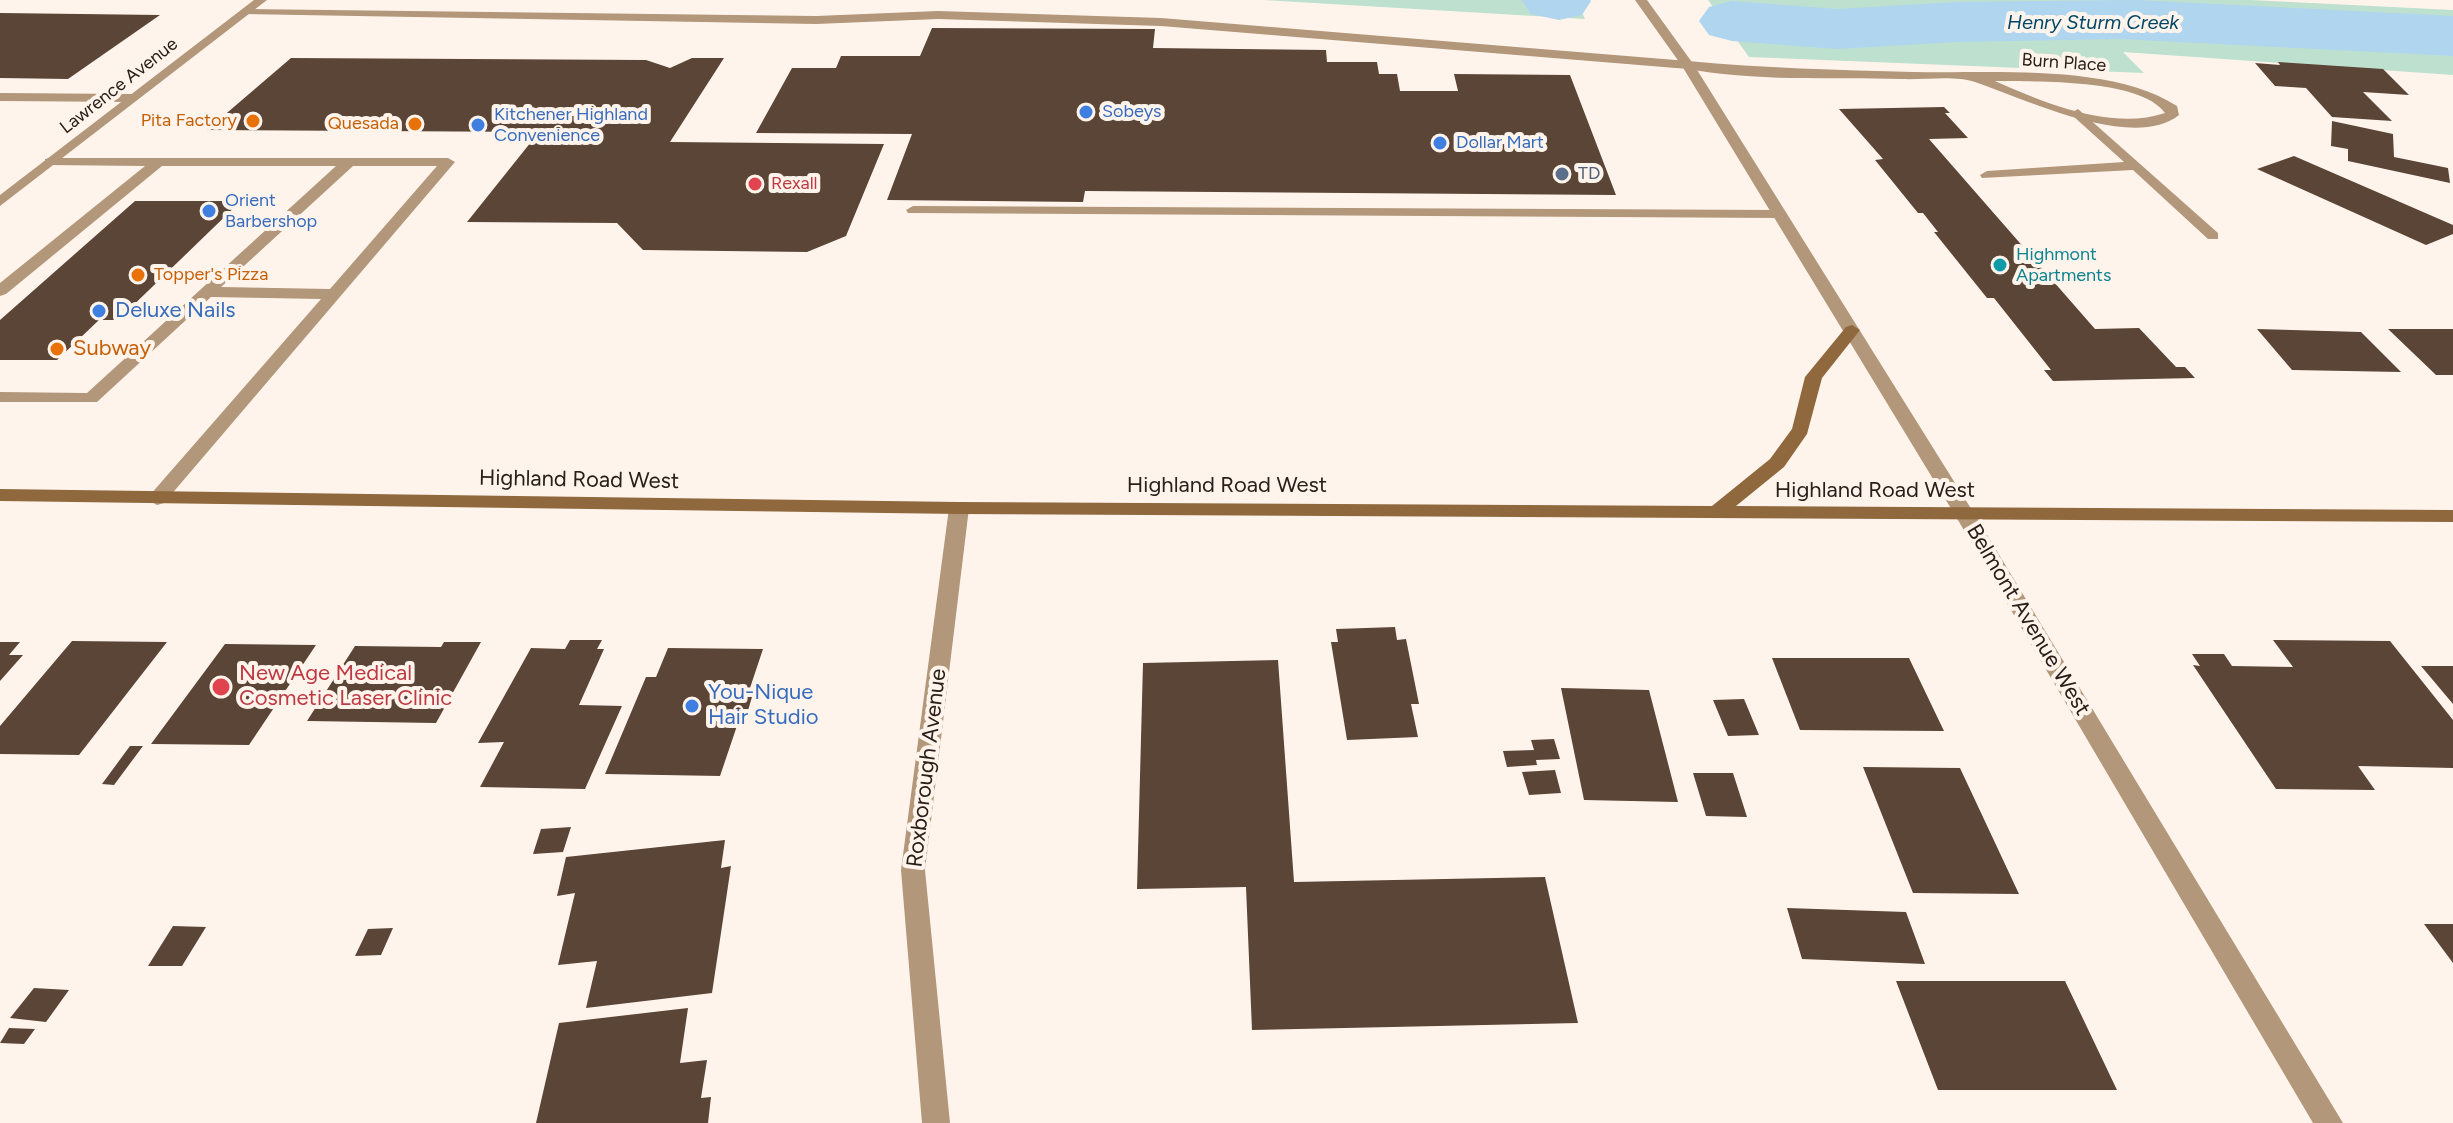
<!DOCTYPE html>
<html>
<head>
<meta charset="utf-8">
<style>
  body { margin:0 }
  canvas { display:block; background:#fff4ec }
</style>
</head>
<body>
<canvas width="2453" height="1123"></canvas>
<script>
const context = document.querySelector('canvas').getContext('2d');
context.lineJoin = 'round';
function fillPath(path, color) {
  context.fillStyle = color;
  context.fill(path, 'evenodd');
}
function strokePath(path, color, width, dash) {
  context.strokeStyle = color;
  context.lineWidth = width;
  context.lineCap = dash ? 'butt' : 'round';
  context.setLineDash(dash || []);
  context.stroke(path);
}
function label(font, color, halo, rows, align = 'center') {
  context.font = font + ' Figtree,sans-serif';
  context.lineWidth = 8;
  context.setLineDash([]);
  context.textBaseline = 'middle';
  context.strokeStyle = halo;
  context.fillStyle = color;
  for (const [text, x, y, turn = 0] of rows) {
    context.save();
    context.translate(x, y);
    context.rotate((+turn || 0) * Math.PI / 180);
    context.textAlign = isNaN(turn) ? turn : align;
    if (halo) context.strokeText(text, 0, 0);
    context.fillText(text, 0, 0);
    context.restore();
  }
}
const green = new Path2D(`
  M1263,0H1576L1585,19Z
  M1708,0H2251L2453,10V75L2123,52L2144,73L1749,57Z`);
const river = new Path2D(`
  M1522,0H1590L1591,1L1582,15L1559,20L1531,14Z
  M2135,0L2453,16V56L2120,39L1957,42L1837,49L1732,41L1709,35L1699,21L1709,7L1732,1L1837,9L1957,2Z`);
const building = new Path2D(`
  M0,13L160,15L68,79L0,78Z
  M932,28L1155,29L1153,48L1326,50L1327,62H1377L1379,74H1397L1400,91H1458L1454,74L1570,75L1616,195L1085,191L1083,202L887,200L912,134L756,133L792,68H836L841,56H920Z
  M291,58L646,60L670,68L692,58H724L670,142L884,144L846,236L807,252L643,250L617,223L467,222L539,132L207,130Z
  M2278,62L2383,69L2409,95L2363,92L2392,121L2332,117L2306,88L2275,86L2255,63L2280,65Z
  M1944,107L1950,113H1945L1968,138L1929,139L2095,329L2139,328L2176,367H2185L2195,378L2053,381L2044,370H2051L1994,298H1987L1934,232H1938L1923,213H1918L1875,160L1883,159L1839,109Z
  M2332,121L2393,134L2394,157L2448,168L2450,183L2348,161V149L2331,146Z
  M2294,156L2453,225V234L2426,245L2257,169Z
  M135,201H241L118,320H99L57,360H0V320Z
  M2257,329L2361,332L2401,372L2292,370Z
  M2388,329H2453V375H2436Z
  M1395,627L1397,640L1406,639L1419,704H1411L1418,737L1347,740L1331,642H1338L1336,629Z
  M570,640H602L597,649H604L579,705L622,706L585,789L480,787L504,742L478,743L531,648L565,649Z
  M2273,640L2390,641L2453,720V768L2358,766L2375,790L2276,789L2193,665L2200,666L2192,654H2224L2232,666L2293,667Z
  M72,641L167,642L79,755L0,754V726Z
  M0,642H20L9,655H23L0,681Z
  M444,642H481L436,723L307,721L355,646L441,647Z
  M225,644L316,645L249,745L151,744Z
  M668,648L763,649L747,697H752L747,714H741L720,776L605,774L646,677H656Z
  M1772,658H1909L1944,731L1800,730Z
  M1278,660L1294,882L1545,877L1578,1023L1252,1030L1246,887L1137,889L1143,663Z
  M2421,666H2453V704Z
  M1561,688L1649,690L1678,802L1584,800Z
  M1744,699L1759,735L1728,736L1713,700Z
  M1554,739L1560,759L1536,760L1537,765L1507,767L1503,751L1534,750L1531,740Z
  M130,746H143L114,785L102,784Z
  M1863,767L1960,768L2019,894L1913,893Z
  M1555,770L1561,793L1529,795L1522,772Z
  M1693,773H1733L1747,817L1706,816Z
  M571,827L563,852L533,854L541,829Z
  M725,840L721,868L731,866L712,993L586,1008L597,961L558,965L575,893L557,896L566,857Z
  M1787,908L1906,912L1925,964L1802,959Z
  M2424,924H2453V963Z
  M173,926L206,927L182,966H148Z
  M393,928L381,955L355,956L368,929Z
  M1896,981H2065L2117,1090H1938Z
  M34,988L69,990L46,1022L10,1018Z
  M688,1008L680,1063L707,1060L701,1098L711,1097L708,1123H536L559,1023Z
  M9,1028L35,1029L24,1044L0,1043Z`);
const service = new Path2D(`
  M246,9L816,16L938,11L1161,18L1688,61L1694,65L1688,69L1161,26L938,19L816,24L242,14L240,12Z
  M0,93L132,94L138,98L132,102L0,101Z
  M2078,109L2218,233V239H2208L2133,170L1982,178L1980,175L1987,171L2124,162L2073,116L2071,113Z
  M50,158H448L455,162L164,503L157,505L147,499L150,495L321,299L211,297L97,402H0V392L87,393L336,166H162L6,294L0,296V283L145,166L45,165V159ZM353,166H437L330,289L221,287Z
  M913,206L1780,210L1787,214L1780,218L908,213L906,210Z`);
const minor = new Path2D(`
  M254,0H267L0,206V195Z
  M1688,61C1763,68 1838,70 1914,72C1993,74 2109,63 2177,106L2179,115C2133,152 2023,98 1975,82C1955,75 1924,80 1902,79C1832,77 1752,82 1684,68V62ZM1995,81C2036,82 2140,78 2165,113C2112,131 2044,103 1995,81Z
  M959,502L969,508L925,870L950,1123H922L901,870L949,508Z
  M1965,509L1975,515L2343,1123H2313L1955,515Z`);
const tertiary = new Path2D(`
  M1635,0H1647L1694,65L1975,515L1972,520H1958L1682,66Z`);
const secondary = new Path2D(`
  M1852,325L1860,330L1822,378L1807,434L1784,467L1736,506L2453,510V522L959,514L0,501V489L959,502L1712,506L1770,459L1792,429L1805,377L1846,327Z`);
const markers = [
  [1086,112,8,"#3f7fe0"],
  [253,121,8,"#e8710a"],
  [415,124,8,"#e8710a"],
  [478,125,8,"#3f7fe0"],
  [1440,143,8,"#3f7fe0"],
  [1562,174,8,"#5c6f8a"],
  [755,184,8,"#e0444e"],
  [209,211,8,"#3f7fe0"],
  [2000,265,8,"#0f9aa8"],
  [138,275,8,"#e8710a"],
  [99,311,8,"#3f7fe0"],
  [57,349,8,"#e8710a"],
  [221,687,10,"#e0444e"],
  [692,706,8,"#3f7fe0"]
];
const farStreetnames = [
  ["Burn Place",2064,63,4],
  ["Lawrence Avenue",119,86,-38]
];
const farShopnames = [
  ["Sobeys",1102,112],
  ["Kitchener Highland",494,115],
  ["Convenience",494,136],
  ["Dollar Mart",1456,143],
  ["Orient",225,201],
  ["Barbershop",225,222]
];
const farFoodnames = [
  ["Pita Factory",237,121],
  ["Quesada",399,124],
  ["Topper's Pizza",154,275,"left"]
];
const farServicenames = [
  ["TD",1578,174]
];
const farHealthnames = [
  ["Rexall",771,184]
];
const farCulturenames = [
  ["Highmont",2016,255],
  ["Apartments",2016,276]
];
const farWaternames = [
  ["Henry Sturm Creek",2093,23]
];
const shopNames = [
  ["Deluxe Nails",115,311],
  ["You-Nique",708,693],
  ["Hair Studio",708,718]
];
const foodNames = [
  ["Subway",73,349]
];
const streetNames = [
  ["Highland Road West",579,480,1],
  ["Highland Road West",1227,486],
  ["Highland Road West",1875,491],
  ["Belmont Avenue West",2028,620,59],
  ["Roxborough Avenue",927,768,-83]
];
const healthNames = [
  ["New Age Medical",239,674],
  ["Cosmetic Laser Clinic",239,699]
];
fillPath(green, '#bee0cf');
fillPath(river, '#afd5ef');
fillPath(building, '#5b4536');
fillPath(service, '#b2977a');
fillPath(minor, '#b2977a');
fillPath(tertiary, '#b2977a');
fillPath(secondary, '#8f693d');
for (const [x, y, r, color] of markers) {
  const dot = new Path2D();
  dot.arc(x, y, r, 0, 2 * Math.PI);
  context.fillStyle = color;
  context.fill(dot);
  strokePath(dot, '#fff4ec', 3);
}
label('18px', '#2a2019', '#fff4ec', farStreetnames);
label('18px', '#366cbe', '#fff4ec', farShopnames, 'left');
label('18px', '#c56008', '#fff4ec', farFoodnames, 'right');
label('18px', '#4e5e75', '#fff4ec', farServicenames, 'left');
label('18px', '#be3a42', '#fff4ec', farHealthnames, 'left');
label('18px', '#0d838f', '#fff4ec', farCulturenames, 'left');
label('italic 20px', '#004668', '#fff4ec', farWaternames);
label('22px', '#366cbe', '#fff4ec', shopNames, 'left');
label('22px', '#c56008', '#fff4ec', foodNames, 'left');
label('22px', '#2a2019', '#fff4ec', streetNames);
label('22px', '#be3a42', '#fff4ec', healthNames, 'left');
</script>
</body>
</html>
